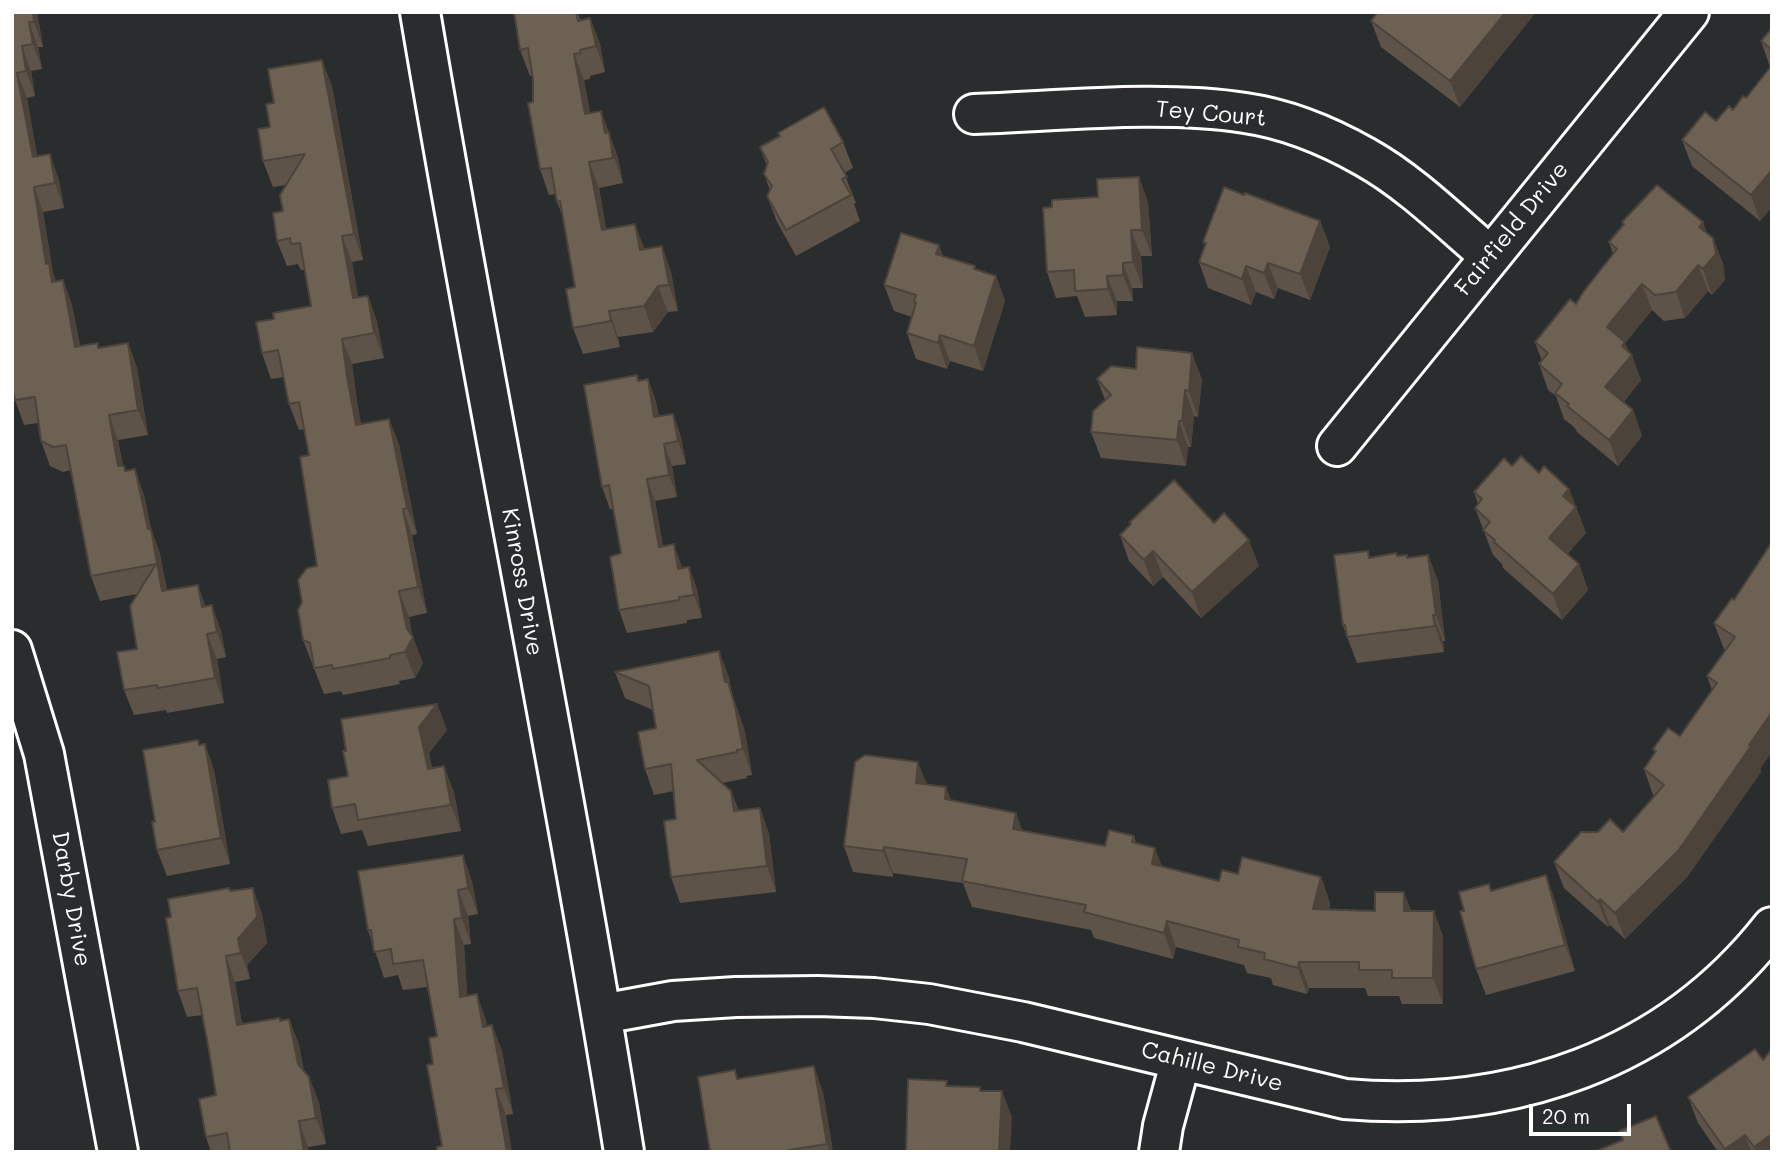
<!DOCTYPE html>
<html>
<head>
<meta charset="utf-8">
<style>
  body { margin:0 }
  #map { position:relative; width:1784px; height:1164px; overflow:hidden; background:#2a2d2e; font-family:Mali,sans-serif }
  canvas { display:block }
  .frame { position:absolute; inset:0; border:14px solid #fff; pointer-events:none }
  .scale { position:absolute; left:1529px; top:1104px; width:102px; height:32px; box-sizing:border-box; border:4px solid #fff; border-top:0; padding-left:9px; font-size:21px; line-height:24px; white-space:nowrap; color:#fff; -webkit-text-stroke:5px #2a2d2e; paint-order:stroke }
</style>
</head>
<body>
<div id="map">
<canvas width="1784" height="1164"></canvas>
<div class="frame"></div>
<div class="scale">20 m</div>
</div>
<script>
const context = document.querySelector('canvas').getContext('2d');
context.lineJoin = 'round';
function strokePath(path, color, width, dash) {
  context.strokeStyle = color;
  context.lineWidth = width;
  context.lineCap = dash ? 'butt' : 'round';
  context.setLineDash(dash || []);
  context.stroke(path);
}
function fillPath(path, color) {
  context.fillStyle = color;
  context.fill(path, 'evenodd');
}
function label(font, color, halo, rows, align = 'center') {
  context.font = font + ' Mali,sans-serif';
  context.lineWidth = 5;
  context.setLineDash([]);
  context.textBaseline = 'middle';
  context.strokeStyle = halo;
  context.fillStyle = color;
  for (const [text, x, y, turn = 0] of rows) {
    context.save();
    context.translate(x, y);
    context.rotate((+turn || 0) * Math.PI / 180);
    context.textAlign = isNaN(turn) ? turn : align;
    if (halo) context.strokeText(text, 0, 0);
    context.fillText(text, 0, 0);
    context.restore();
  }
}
const minor = new Path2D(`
  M420,12C484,393 563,771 624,1152
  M974,114C1060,111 1161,100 1245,113C1287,119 1328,136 1365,157C1410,182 1450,222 1490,256
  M1337,446L1689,12
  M12,650L44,754L118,1152
  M602,1014L673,1001L736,997L818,996L874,998L929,1004L1023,1022L1345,1099C1510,1113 1667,1061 1772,927
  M1159,1152L1163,1126L1181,1060`);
const wall = new Path2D(`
  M12,12H37L43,47H38L42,69L31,71L35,96L27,98L37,157L59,180L64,208L43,212L53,273L56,281L63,280L72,305L80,346L99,348L128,343L137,368L148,435L118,440L123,466L144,495L151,529L160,554L167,591L205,606L221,630L226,657L217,659L224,703L167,713L166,710L134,715L124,690L137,649V594L100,601L91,576L71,470L63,472L50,466L41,441L38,423L24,425L15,400Z
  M578,12L580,20L590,18L600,44L605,72L590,76V79L584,80L590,113L601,111L618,158L623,183L599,188L606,229L635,224L644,249L671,272L678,311L668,312L653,332L618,337L620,347L583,354L573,328L575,287L563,217L557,202L556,194L549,195L540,169L533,102V75L530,76L520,50Z
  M1378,12H1536L1460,107L1381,47L1371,21Z
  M1772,28V207L1760,221L1692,166L1682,140L1716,121L1733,110L1746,98L1770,67L1761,41Z
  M332,86L363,260L352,262L358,298L368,296L377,322L384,358L352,364L357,402L361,424L389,419L399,445L417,534L412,535L427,613L409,617L412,636L423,663L415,678L399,681L400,684L343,695L341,691L324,694L303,640L302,602L317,566L309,455L304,429L299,430L289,404L284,377L271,379L262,353L274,319L311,306L305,270H301L298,264L287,266L277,241L283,211L286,185L273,187L263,161L270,127Z
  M778,133L843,142L853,168L844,173L856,203L854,204L860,221L796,256L777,222L767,196L770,190L764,174L767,166L760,147L779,136Z
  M1139,177L1148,203L1152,256H1141L1143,288H1132L1133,301H1117V315L1085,317L1077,296L1056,298L1047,272L1052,207L1098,197Z
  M1320,221L1330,247L1310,300L1278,288L1274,299L1256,292L1251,305L1208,288L1199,262L1205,245L1203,242Z
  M1622,222H1703L1706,233L1713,238L1723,264L1725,280L1712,295L1708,291L1685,318L1664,321L1652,310L1625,343L1641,380L1623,403L1633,410L1642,436L1618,466L1577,432L1575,428L1564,419L1556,396L1548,390L1539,364L1542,361L1535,342L1576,304L1613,254L1609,242L1623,225Z
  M943,256L977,269L996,276L1005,301L983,371L950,361L947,369L916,359L907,333L912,317L894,311L884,285Z
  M637,375L639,381L648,379L656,402L659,417L673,414L681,437L686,464L672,466L677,497L655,501L663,546L682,568L689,567L697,589L702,618L687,620V623L627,633L619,610L621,553L613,509H610L602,487Z
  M1097,379H1202L1198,417L1194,416L1191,447H1188L1186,466L1101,458L1091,432L1105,400Z
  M1512,466L1539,473L1569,489L1586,533L1567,554L1579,564L1588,590L1562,620L1503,568L1502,564L1493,555L1475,508L1478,504L1474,492Z
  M1130,522L1214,523L1259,566L1201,618L1163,577L1153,586L1129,561L1120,535L1130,525Z
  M1396,553L1398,556L1408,558L1428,555L1438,581L1445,641H1443L1444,652L1357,663L1343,626L1370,557Z
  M1732,598L1761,772L1687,877L1625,939L1610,925L1608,927L1564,888L1554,862L1623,832L1655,796L1653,795L1644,769L1655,753L1653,749L1680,736L1712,690L1707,676L1726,650L1724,649L1714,623Z
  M615,672L729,677L731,690L745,732L752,775L746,776L747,778L723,783L731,791L739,811L760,808L769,834L776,892L680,903L671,877L676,819L674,791L654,795L645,769L656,728L653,710L625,698Z
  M437,704L447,730L429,753L432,768L454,792L461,831L368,846L362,830L341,834L332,808L348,776Z
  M198,740L200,745L205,744L214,770L230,864L167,876L157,850L155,822Z
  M927,784L951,801L1016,813L1022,830L1105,846L1134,836L1136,843L1162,866L1219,881L1238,874L1321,877L1330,903L1329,910L1411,911L1443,936V1004H1402L1399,996H1368L1365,988H1309L1307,994L1273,985L1271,978L1247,973L1244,965L1176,947L1173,959L1094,938L1091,930L972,907L963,883L893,873V877L853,872L844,846Z
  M1546,875L1555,901L1575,971L1486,995L1476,969L1464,911L1491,891Z
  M472,881L478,914L468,916L471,944L464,945L467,996L486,1020L487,1026L492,1025L502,1051L513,1114L506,1115L442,1146L433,1064L437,1036L427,987L403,990L398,975L384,978L368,930Z
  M230,891L262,914L267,943L247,965L250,979L235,982L242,1024L289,1019L299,1045L304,1071L309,1077L319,1103L326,1144L308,1147L309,1152H211L206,1137L216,1095L208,1045L203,1015L187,1017L178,991L171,917Z
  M735,1070L738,1079L823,1092L833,1152H710Z
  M1688,1097L1772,1152H1718L1698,1123Z`);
const shadedWall = new Path2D(`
  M33,12H37L43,47L34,22Z
  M1506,12H1536L1460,107L1450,81Z
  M590,18L600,44L605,72L596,46Z
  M29,22L38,47L42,69L33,44Z
  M22,46L31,71L35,96L26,71Z
  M574,54L584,80L595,139L585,114Z
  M322,60L332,86L363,260L354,234Z
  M17,73L27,98L42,182L33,157Z
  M601,111L618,158L623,183L605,133Z
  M50,154L59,180L64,208L55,183Z
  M589,162L599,188L611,256L602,230Z
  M1772,169V207L1760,221L1751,195Z
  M1139,177L1148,203L1152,256L1142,230Z
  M34,187L43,212L53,273L58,288L61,307L46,264Z
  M1320,221L1330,247L1310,300L1300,274Z
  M1703,222L1712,248L1699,227Z
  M635,224L645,250H640Z
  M1131,230L1141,256L1143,288L1133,262Z
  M342,236L352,262L363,324L353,298Z
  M1713,238L1723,264L1725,280L1712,295L1703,269Z
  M939,245L949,271L936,254Z
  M662,246L671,272L678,311L669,285Z
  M1123,263L1132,288L1133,301L1123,275Z
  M1268,263L1278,288L1274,299L1264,273Z
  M1698,265L1708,291L1685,318L1676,292Z
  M1246,266L1256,292L1251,305L1242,279Z
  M996,276L1005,301L983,371L974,346Z
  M1107,276L1117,301V315L1108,289Z
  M63,280L72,305L84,372L75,347Z
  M1642,284L1652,310L1625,343L1630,356L1632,355L1641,380L1614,413L1605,387L1607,327Z
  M658,286L668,312L653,332L644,306Z
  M368,296L377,322L384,358L374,333Z
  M609,311L618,337L620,347L611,321Z
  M940,335L950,361L947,369L938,343Z
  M342,339L352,364L357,402L366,451L356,425L347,376Z
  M128,343L137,368L148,435L138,410Z
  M1192,353L1202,379L1198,417L1189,391Z
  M648,379L656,402L663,440L654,417Z
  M1185,390L1194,416L1191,447L1182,421Z
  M1633,410L1642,436L1618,466L1609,440Z
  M673,414L681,437L686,464L678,441Z
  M109,415L118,440L127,492L118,466Z
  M389,419L399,445L417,534L407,508Z
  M1179,421L1188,447L1186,466L1177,440Z
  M664,444L672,466L677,497L669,475Z
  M135,469L144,495L151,529L160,554L171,616L162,591Z
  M647,479L655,501L667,570L659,547Z
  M1569,489L1586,533L1559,564L1549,538L1563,496Z
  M403,509L412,535L427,613L418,587Z
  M1249,540L1259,566L1201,618L1192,592Z
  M674,544L682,567L686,592L678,569Z
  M1153,551L1163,577L1153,586L1144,560Z
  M1428,555L1438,581L1445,641L1436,615Z
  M1579,564L1588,590L1562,620L1553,594Z
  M689,567L697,589L702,618L694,595Z
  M198,585L207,610L202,607Z
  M399,591L409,617L413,638V637L423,663L415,678L405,652L407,629Z
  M212,605L221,630L226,657L217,632Z
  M1433,615L1443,641L1444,652L1435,626Z
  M207,634L217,659L224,703L215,678Z
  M719,651L729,677L731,691L745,732L752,775L743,749L725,682Z
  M437,704L447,730L429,753L437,795L428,769L419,727Z
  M1772,712V752L1760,769L1761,772L1687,877L1625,939L1615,913L1749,745Z
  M205,744L214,770L230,864L221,838Z
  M918,762L928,787L916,783Z
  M444,766L454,792L461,831L451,805Z
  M946,787L956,813L945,799Z
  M731,791L741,817L734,811Z
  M760,808L769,834L776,892L767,866Z
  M1016,813L1025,839L1013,829Z
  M884,847L893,873V877L883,851Z
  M1155,848L1165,874L1152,864Z
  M463,855L472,881L478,914L468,888Z
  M1546,875L1555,901L1575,971L1565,945Z
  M1321,877L1330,903L1322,935L1313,909Z
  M253,888L262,914L267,943L247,965L250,979L241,953L238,939Z
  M458,890L468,916L471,944L462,918Z
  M1404,892L1414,918L1404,911Z
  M1600,899L1610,925L1608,927L1598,902Z
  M1434,911L1443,936V1004L1433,978Z
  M454,919L464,945L469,1023L460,997Z
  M1167,921L1176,947L1173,959L1164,933Z
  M226,956L235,982L246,1051L237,1025Z
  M1299,962L1309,988L1307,994L1298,968Z
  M477,994L486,1020L492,1053L483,1027Z
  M289,1019L299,1045L307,1090L298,1064Z
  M492,1025L502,1051L513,1114L504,1088Z
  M814,1066L823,1092L833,1152H830L827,1144Z
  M309,1077L319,1103L326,1144L316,1118Z
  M496,1089L506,1115L512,1152H507Z
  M1002,1091L1012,1117L1010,1152H999Z
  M299,1121L308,1147L309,1152H304Z
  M1772,1134V1152H1756L1754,1147Z
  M1745,1135L1751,1152H1726L1725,1149Z`);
const building = new Path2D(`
  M12,12H33L34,22H29L33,44L22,46L26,71L17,73L33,157L50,154L55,183L34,187L46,264L49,263L52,282L63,280L75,347L98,343V348L128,343L138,410L109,415L118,466H124L125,471L135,469L148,529H151L162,591L198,585L202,607L212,605L217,632L207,634L215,678L158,688L157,685L124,690L117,652L137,649L130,606L156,564L91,576L66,445L53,447L41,441L35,397L15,400L12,386Z
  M514,12H576L578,21L590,18L596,46L580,50L581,53L574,54L585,114L601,111L605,133L609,132L613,158L589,162L602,230L635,224L640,250L662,246L669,285L658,286L644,306L609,311L611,321L573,328L566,289L575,287L560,201L557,202L551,168L540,169L528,103L533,102V79L528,48L520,50Z
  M1378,12H1506L1450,81L1371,21Z
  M1772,28V50L1761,41Z
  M322,60L354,234L342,236L353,298L368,296L374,333L342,339L347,376L356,425L389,419L407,508L403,509L418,587L399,591L407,629L413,637L405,652L390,655V658L333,669L332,665L314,668L310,643L303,640L298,610L302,602L298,580L307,568L317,566L300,457L309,455L299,402L289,404L278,350L262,353L256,322L274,319L273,313L311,306L300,243L291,244L290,238L277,241L273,213L283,211L280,195L305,154L263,161L258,129L270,127L266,104L274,103L268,69Z
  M1772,65V170L1751,195L1682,140L1705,112L1716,121L1729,106L1733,110L1743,96L1746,98Z
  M824,107L843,142L831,149L847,177L842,179L851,195L786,230L767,196L772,186L764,174L768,162L760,147L780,136L778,133Z
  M1139,177L1142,230H1131L1133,262L1123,263V275L1107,276L1108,289L1075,291L1074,270L1047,272L1043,208L1052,207V200L1098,197L1097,179Z
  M1657,185L1703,222L1699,227L1713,238L1716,254L1703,269L1698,265L1676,292L1655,295L1642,284L1607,327L1625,342L1622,346L1632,355L1605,387L1633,410L1609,440L1567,406L1569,404L1555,393L1562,384L1539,364L1548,353L1535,342L1570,299L1576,304L1584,291L1617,249L1609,242L1624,224L1622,222Z
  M1224,187L1244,195L1245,193L1320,221L1300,274L1268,263L1264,273L1246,266L1242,279L1199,262L1206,243L1203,242Z
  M901,233L939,245L936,254L975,266L974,269L996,276L974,346L940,335L938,343L907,333L916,303L914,302L916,295L884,285Z
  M1137,347L1192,353L1189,391L1185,390L1182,421H1179L1177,440L1091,432L1093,411L1111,395L1097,379L1111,366L1136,369Z
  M637,375L638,381L648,379L654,417L673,414L678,441L664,444L669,475L647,479L659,547L674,544L678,569L689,567L694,595L679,597V600L619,610L610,557L621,553L609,485L602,487L584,385Z
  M1521,456L1539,473L1544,466L1569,489L1563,496L1576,507L1549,538L1579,564L1553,594L1494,542L1495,540L1483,530L1490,522L1475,508L1482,499L1474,492L1504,458L1512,466Z
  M1174,480L1214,523L1224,513L1249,540L1192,592L1153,551L1144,560L1120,535L1131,524L1130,522Z
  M1772,542V712L1749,745L1751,746L1678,851L1615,913L1600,899L1598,902L1554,862L1581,832H1598L1610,819L1623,832L1664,785L1644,769L1656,751L1653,749L1668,728L1680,736L1717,683L1707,676L1735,637L1714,623L1732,598L1734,600Z
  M1368,551L1369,558L1396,553L1397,556L1407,555V558L1428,555L1436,615H1433L1435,626L1347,637L1345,625L1343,626L1334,555Z
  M719,651L725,682H728L735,706L743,749L737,750V752L697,760L731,791L734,811L760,808L767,866L671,877L664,821L676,819L671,764L645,769L638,732L656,728L649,686L615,672Z
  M437,704L419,727L428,769L444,766L451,805L358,820L355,804L332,808L328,780L348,776L343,751H346L341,719Z
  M198,740L199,745L205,744L221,838L157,850L152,822H155L143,750Z
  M865,755L918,762L916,783L946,787L945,799L1016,813L1013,829L1105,846L1109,830L1134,836L1132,842L1155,848L1152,864L1219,881L1222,870L1238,874L1242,857L1321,877L1313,909L1375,911V892H1404V911H1434L1433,978H1392V970H1359V962H1299L1298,968L1264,959L1265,953L1238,947L1239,940L1167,921L1164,933L1084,912L1086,905L962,881L967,859L884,847L883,851L844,846L855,762Z
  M463,855L468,888L458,890L462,918L454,919L460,997L477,994L483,1027L492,1025L504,1088L496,1089L507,1152H437V1147L442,1146L427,1065L433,1064L429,1038L437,1036L423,960L393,964L391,949L374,952L371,930H368L358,871Z
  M1546,875L1565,945L1476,969L1460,911H1464L1459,892L1489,884L1491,891Z
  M229,888L230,891L253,888L257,917L238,939L241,953L226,956L237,1025L280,1018V1021L289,1019L298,1064L309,1077L316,1118L299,1121L304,1152H230L227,1133L206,1137L199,1099L216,1095L208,1045L197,988L178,991L166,918L171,917L168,899Z
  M1755,1049L1763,1060L1772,1049V1134L1754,1147L1745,1135L1725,1149L1688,1097Z
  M814,1066L827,1144L789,1150V1152H710L698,1077L735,1070L737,1079Z
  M908,1079L947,1081L946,1086L980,1087V1091H1002L999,1152H906Z
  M1656,1116L1671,1152H1594L1623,1140L1619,1131Z`);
const streetNames = [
  ["Tey Court",1211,114,5],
  ["Fairfield Drive",1512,229,-51],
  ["Kinross Drive",522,582,80],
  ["Darby Drive",71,899,80],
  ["Cahille Drive",1212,1067,14]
];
strokePath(minor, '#fff', 44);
strokePath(minor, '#2a2d2e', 38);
fillPath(wall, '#5e5348');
fillPath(shadedWall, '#4c443b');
fillPath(building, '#6d6154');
strokePath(building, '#4c443b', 2);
label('23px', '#fff', '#2a2d2e', streetNames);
</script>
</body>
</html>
